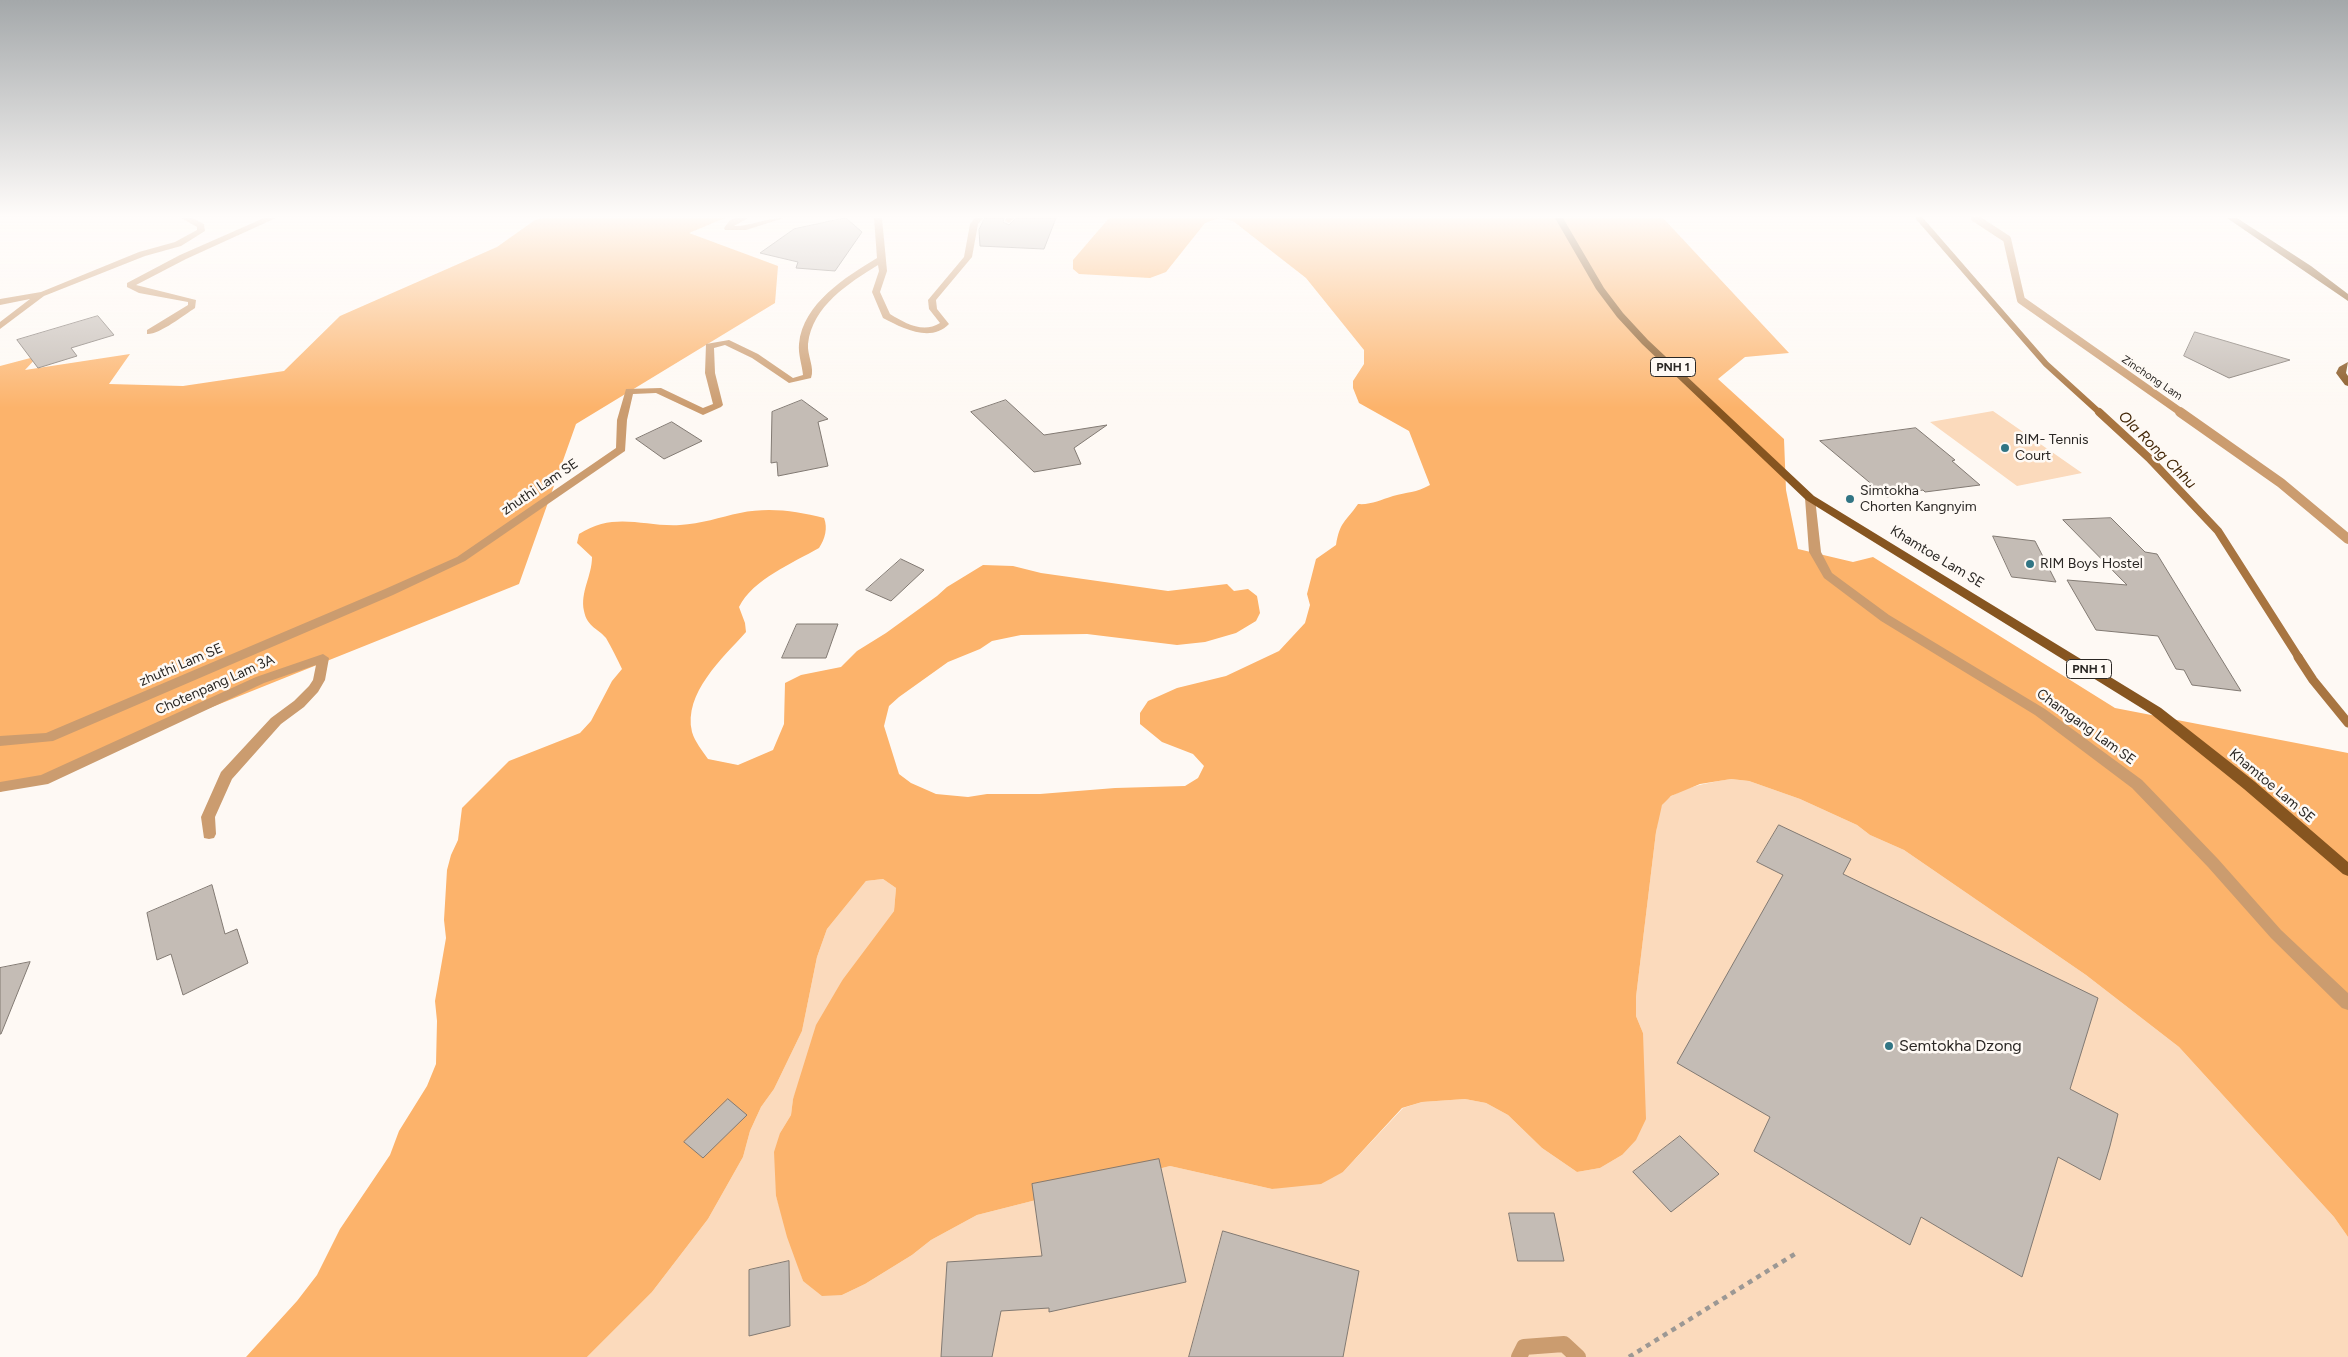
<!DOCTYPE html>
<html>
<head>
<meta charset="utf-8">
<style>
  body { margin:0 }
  canvas { display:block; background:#fef9f4 }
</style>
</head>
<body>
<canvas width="2348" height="1357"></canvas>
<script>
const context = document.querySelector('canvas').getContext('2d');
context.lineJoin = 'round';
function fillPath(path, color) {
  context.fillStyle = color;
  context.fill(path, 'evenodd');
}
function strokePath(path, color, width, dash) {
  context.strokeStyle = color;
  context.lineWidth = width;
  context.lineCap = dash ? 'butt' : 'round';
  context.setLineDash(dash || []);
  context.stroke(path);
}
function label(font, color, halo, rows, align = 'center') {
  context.font = font + ' Figtree,sans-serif';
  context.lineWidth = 5;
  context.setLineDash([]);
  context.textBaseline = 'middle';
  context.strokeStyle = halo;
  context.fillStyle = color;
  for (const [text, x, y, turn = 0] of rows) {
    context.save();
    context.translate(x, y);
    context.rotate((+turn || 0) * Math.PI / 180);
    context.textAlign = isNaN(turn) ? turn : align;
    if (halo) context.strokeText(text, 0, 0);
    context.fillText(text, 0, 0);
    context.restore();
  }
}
const green = new Path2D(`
  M1993,411L2082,473L2017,486L1930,422Z
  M1731,779L1749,781L1800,799L1857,825L1870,835L1904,850L2086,975L2179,1047L2334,1217L2348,1237V1357H587L652,1292L708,1219L743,1157L750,1131L761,1107L774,1089L802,1031L817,957L827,929L866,881L883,879L896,888L894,911L843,979L793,1099L791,1115L780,1133L776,1196L803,1281L842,1295L865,1284L912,1255L931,1240L977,1215L1170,1166L1272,1189L1343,1172L1403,1108L1422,1102L1465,1099L1486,1103L1508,1115L1542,1148L1577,1172L1600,1168L1622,1155L1643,1033L1636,1016V997L1656,832C1658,824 1658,812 1662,805C1673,788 1712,782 1731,779Z`);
const forest = new Path2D(`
  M544,218H725L689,233L778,266L775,303L576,424L519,584L0,792V366L38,356L25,370L130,354L109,384L183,386L284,371L340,316L497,247L535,220Z
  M1109,218H1219L1205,223L1166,272L1150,278L1079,274L1073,269V260Z
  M1220,218H1663L1789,353L1745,357L1718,379L1784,439L1786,490L1798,549L1853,562L1873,557L2115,708L2348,753V1237L2334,1217L2179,1047L2086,975L1904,850L1870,835L1857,825L1800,799L1749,781L1731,779L1700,784L1671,796L1662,805L1656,832L1636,997V1016L1643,1033L1646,1119L1636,1140L1622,1155L1600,1168L1577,1172L1542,1148L1508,1115L1486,1103L1465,1099L1422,1102L1402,1108L1343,1172L1321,1184L1272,1189L1170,1166L977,1215L931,1240L912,1255L865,1284L842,1295L822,1296L803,1281L787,1237L776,1196L774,1152L780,1133L791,1115L793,1099L816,1025L843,979L894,911L896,888L883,879L866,881L827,929L817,957L802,1031L774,1089L761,1107L750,1131L743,1157L708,1219L652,1292L587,1357H246L297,1301L317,1275L340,1229L390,1155L399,1131L427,1086L436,1064L437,1021L435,1001L446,938L444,920L447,870L451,855L458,840L462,808L509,761L580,733L591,721L612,681L622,669C617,659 612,648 606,638C599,629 587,627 584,611C580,592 592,576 592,557L577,543L579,534C615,511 643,527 680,525C701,524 720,517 740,513C769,507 796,511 824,518C828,528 825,539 819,548C793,563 753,579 739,607L745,623L746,632C723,658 683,693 692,732C695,742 702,750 708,759L738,765L773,750L784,724L785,683L801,675L841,667L857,651L886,633L937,596L947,587L983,565L1013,566L1041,573L1168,591L1227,584L1234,591L1248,589L1257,596L1260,613L1256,621L1236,633L1205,642L1177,645L1087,634L1021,635L992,641L980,649L948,662L899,697L889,706L884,726L899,774L911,783L936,794L968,797L987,794H1040L1115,788L1185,786L1198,778L1204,766L1193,754L1162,742L1140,724V713L1148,701L1177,688L1226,676L1279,651L1305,623L1310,605L1307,594L1316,559L1336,545C1340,521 1345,523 1358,504C1371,505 1380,500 1393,496C1407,492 1416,493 1430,485L1409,431L1359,403L1353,388V381L1364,364V350L1306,278L1233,221Z`);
const streamFar2 = new Path2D(`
  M1919,218L2046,364L2100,413`);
const streamFar1 = new Path2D(`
  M2099,412L2149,458L2218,531L2299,658`);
const stream = new Path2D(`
  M2298,657L2313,680L2348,723`);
const building = new Path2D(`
  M846,218L862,232L835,271L796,268L798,262L760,253L794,229Z
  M985,218H1004L1003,222L1009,225L1016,218H1056L1044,249L980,246L979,230Z
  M98,316L114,335L71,348L77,356L38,368L17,340Z
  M2195,332L2290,360L2229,378L2184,356Z
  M802,400L828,419L818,422L828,466L778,476L777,462L771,463L772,412Z
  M1006,400L1044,435L1107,425L1074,448L1081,464L1034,472L971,412Z
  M672,422L702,441L664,459L636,439Z
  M1916,428L1955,460L1952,461L1980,485L1925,492L1923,490L1887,497L1820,441Z
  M2111,518L2145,552L2157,554L2241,691L2192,685L2184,670L2176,669L2158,636L2096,630L2067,580L2127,585L2063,520Z
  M1993,536L2035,541L2056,582L2012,577Z
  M901,559L924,570L891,601L866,590Z
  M797,624H838L826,658H782Z
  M1779,825L1851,859L1843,874L2098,998L2070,1089L2118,1114L2110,1146L2100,1180L2058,1157L2022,1277L1921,1217L1910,1245L1754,1151L1770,1117L1677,1063L1783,875L1757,862Z
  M212,885L225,934L237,929L248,963L183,995L171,954L157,960L147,913Z
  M30,962L1,1034H0V968Z
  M728,1099L747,1115L703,1158L684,1142Z
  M1680,1136L1719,1174L1671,1212L1633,1172Z
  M1159,1159L1186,1282L1049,1312V1308L1001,1311L992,1357H941L947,1262L1042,1256L1032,1184Z
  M1509,1213H1554L1564,1261H1518Z
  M1223,1231L1359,1271L1343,1357H1189Z
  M789,1261L790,1326L749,1336V1270Z`);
const path = new Path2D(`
  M1629,1357L1798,1252`);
const laneFar2 = new Path2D(`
  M1975,218L2007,239L2021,300L2182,413`);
const laneFar1 = new Path2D(`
  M2180,412L2281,483L2348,539`);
const lane = new Path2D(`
  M1519,1357L1524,1347L1564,1344L1578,1357`);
const street = new Path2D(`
  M181,218H192L204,224L205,231L181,246L145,256L44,296L0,329V322L30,299L0,305V299L41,292L139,252L175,242L197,230V227Z
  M264,218H276L186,259L136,285L196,300L195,308C184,315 159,335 147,334V330L188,305V302L139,293L127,287V283L180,255Z
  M735,218H748L734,226C751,226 766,218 784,218L746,230H725L724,228L730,220Z
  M874,218H882L887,271L880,292L890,314C905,323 923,334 940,323L929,309L928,300L964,257L970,224L975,218H983L978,224L972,257L936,300L937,309L949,324C931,343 902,328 883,318L872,292L879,271L878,265C849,283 812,306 808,344C807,355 815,368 811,378L789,383L752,358L725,345L714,348L715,373L723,405L721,407L703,415L656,393L633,394L627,420L625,451L465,561L393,595L53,741L0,746V736L46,733L385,589L457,557L616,448L617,420L626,389L661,388L703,408L713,404L705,373L706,344L729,340L758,354L793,378L803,375C802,365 798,354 799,344C803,303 846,277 877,258Z
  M1006,218H1014L1009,223L1005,221Z
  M1810,495L1815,498L1821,552L1832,573L1889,615L2045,709L2142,780L2218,859L2281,930L2348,993V1010L2342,1008L2271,938L2208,867L2132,788L2035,715L1881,621L1824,578L1809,552L1805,498Z
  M323,654L329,658L325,680L318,692L304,707L281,724L232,779L215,817L216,834L214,838L209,839L204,838L201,817L221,772L271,718L294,701L309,686L313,680L316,665L264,683L48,784L0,792V782L41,775L256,677Z`);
const primary = new Path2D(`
  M1555,218H1563L1604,288L1623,313L1648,340L1814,496L2161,708L2254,781L2348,862V876L2343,874L2244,789L2151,714L1806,500L1642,344L1617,317L1596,289Z
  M2227,218H2237L2311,266L2348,294V301Z
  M2348,362L2346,373L2348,376V386L2345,385L2336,373L2339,367Z`);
const markers = [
  [2005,448,5,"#317584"],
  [1850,499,5,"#317584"],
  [2030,564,5,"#317584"],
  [1889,1046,5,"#317584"]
];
const farStreetnames = [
  ["Zinchong Lam",2152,378,34]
];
const shields = [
  [1673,367,45],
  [2089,669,45]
];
const shieldNames = [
  ["PNH 1",1673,367],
  ["PNH 1",2089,669]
];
const poiNames = [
  ["RIM- Tennis",2015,440],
  ["Court",2015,456],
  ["Simtokha",1860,491],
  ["Chorten Kangnyim",1860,507],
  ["RIM Boys Hostel",2040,564]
];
const streetNames = [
  ["zhuthi Lam SE",540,487,-34],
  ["Khamtoe Lam SE",1937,557,31],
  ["zhuthi Lam SE",181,665,-23],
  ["Chotenpang Lam 3A",215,685,-24],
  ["Chamgang Lam SE",2086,727,36],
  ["Khamtoe Lam SE",2272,786,40]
];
const waterNames = [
  ["Ola Rong Chhu",2157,450,45]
];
const nearPoinames = [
  ["Semtokha Dzong",1899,1046]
];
fillPath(green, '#fbdabc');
fillPath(forest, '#fcb36b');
strokePath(streamFar2, '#a87541', 6);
strokePath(streamFar1, '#a87541', 8);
strokePath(stream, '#a87541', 9);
fillPath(building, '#c4bcb5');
strokePath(building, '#827a73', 1);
strokePath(path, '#9c9894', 4.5, [5, 5]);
strokePath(laneFar2, '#cb9c6f', 8);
strokePath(laneFar1, '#cb9c6f', 10);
strokePath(lane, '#cb9c6f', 16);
fillPath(street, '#cb9c6f');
fillPath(primary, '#865520');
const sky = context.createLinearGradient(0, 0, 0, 408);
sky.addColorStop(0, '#a4a8aa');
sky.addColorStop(0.53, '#fffcfa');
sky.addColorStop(1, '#fffcfa00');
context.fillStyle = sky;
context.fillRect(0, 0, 2348, 408);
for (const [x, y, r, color] of markers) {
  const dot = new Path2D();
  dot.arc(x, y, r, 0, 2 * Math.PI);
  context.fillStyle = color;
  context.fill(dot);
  strokePath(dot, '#fef9f4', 2);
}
label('11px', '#2a2724', '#fef9f4', farStreetnames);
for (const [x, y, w] of shields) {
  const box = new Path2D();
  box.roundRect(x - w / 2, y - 9.5, w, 19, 4);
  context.fillStyle = '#fef9f4';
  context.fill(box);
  strokePath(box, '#2a2724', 1);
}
label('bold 12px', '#2a2724', null, shieldNames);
label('14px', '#2a2724', '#fef9f4', poiNames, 'left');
label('14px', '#2a2724', '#fef9f4', streetNames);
label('italic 15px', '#422606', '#fef9f4', waterNames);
label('16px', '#2a2724', '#fef9f4', nearPoinames, 'left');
</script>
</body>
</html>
